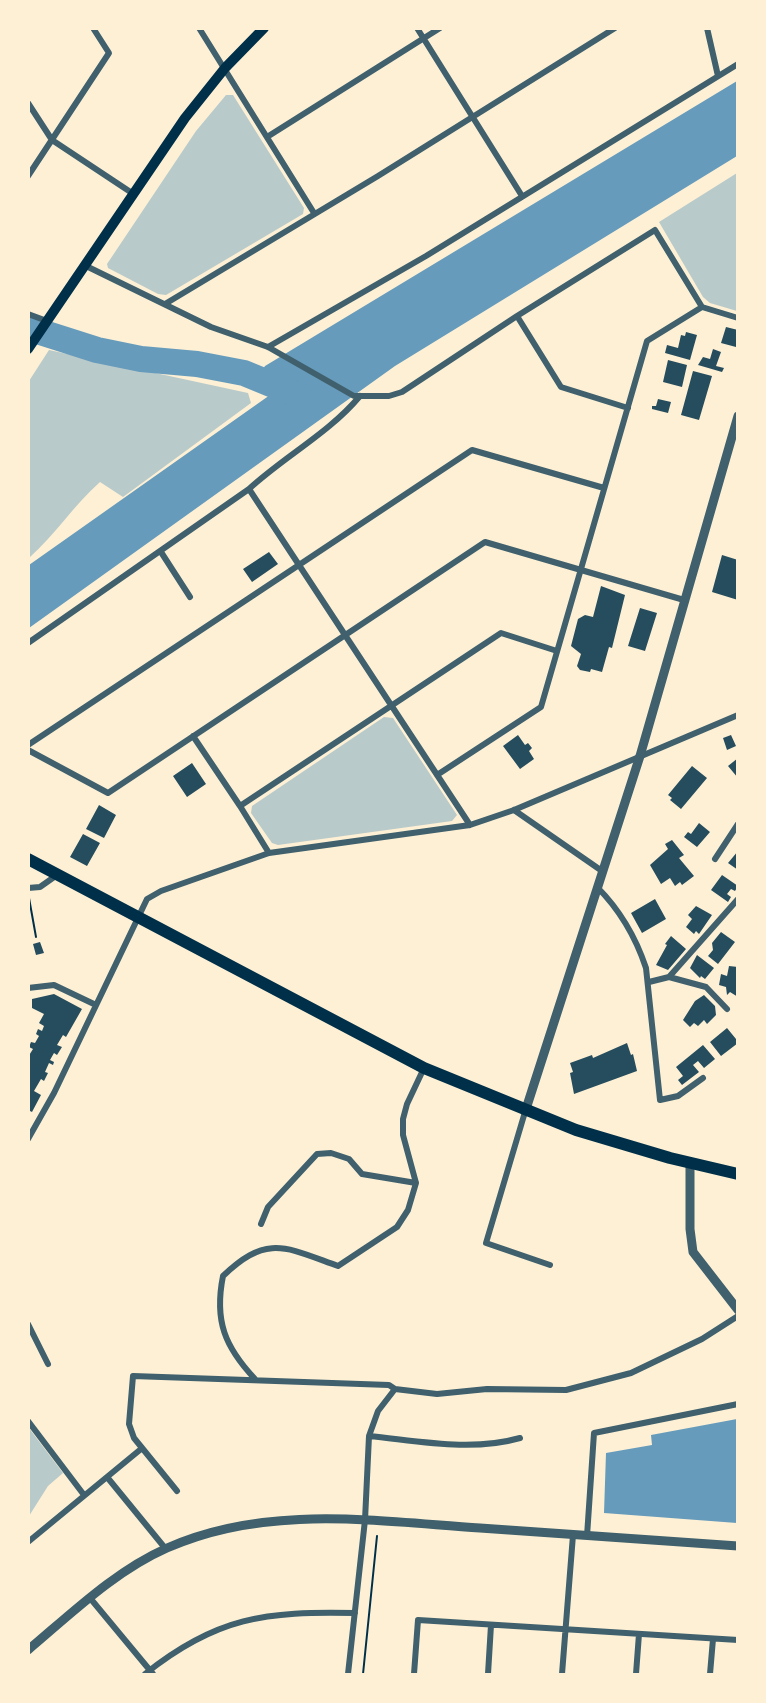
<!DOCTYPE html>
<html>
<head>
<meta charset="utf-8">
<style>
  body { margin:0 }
  #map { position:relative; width:766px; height:1703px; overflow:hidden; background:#fdf0d5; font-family:"IBM Plex Sans",sans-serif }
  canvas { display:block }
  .frame { position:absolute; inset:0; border:30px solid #fdf0d5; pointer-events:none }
</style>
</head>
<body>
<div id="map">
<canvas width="766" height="1703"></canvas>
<div class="frame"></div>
</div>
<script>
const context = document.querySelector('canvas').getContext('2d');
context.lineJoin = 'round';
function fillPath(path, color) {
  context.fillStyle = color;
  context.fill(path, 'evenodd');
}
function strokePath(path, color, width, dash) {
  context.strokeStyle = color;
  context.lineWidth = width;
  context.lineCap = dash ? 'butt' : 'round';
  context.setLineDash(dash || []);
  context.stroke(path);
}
const green = new Path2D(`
  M226,95H233L304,208L303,214L166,295L158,294L108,268L107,264L196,131Z
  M737,173V311L710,303L703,297L659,222Z
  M49,350L248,393L251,403L123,497L100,482C73,506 55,535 29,558V381Z
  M384,717L393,718L457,815L452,821L278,845L272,843L251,813L252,806Z
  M28,1427L63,1473L48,1486L29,1516Z`);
const water = new Path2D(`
  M737,81V156L395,366L29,628V565L270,395L263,369L265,366Z
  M737,1419V1523L604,1513L606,1453L652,1445L651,1435Z`);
const river = new Path2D(`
  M28,328L97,350L141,359L197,364L244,373L300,396`);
const building = new Path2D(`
  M726,327L738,330L736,347L721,343Z
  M686,332L697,335L690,360L665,353L667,345L678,348L681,335L685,336Z
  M713,349L721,352L716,366L724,368L722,372L698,365L703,357L710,359Z
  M668,360L687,365L682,387L663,382Z
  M693,371L712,376L699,420L681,415Z
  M658,399L671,402L668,413L652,409V406H656Z
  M269,552L278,564L252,582L243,569Z
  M722,555L738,560V600L712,592Z
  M601,586L625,595L612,648L609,647L602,672L591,669L590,672L580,670L577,666L581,654L571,646L578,619L585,615L593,617Z
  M640,608L657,613L645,651L628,646Z
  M518,735L525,745L528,743L532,748L529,751L534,759L520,769L503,746Z
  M731,735L736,746L727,750L723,738Z
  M738,758V778L728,766Z
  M192,763L206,784L187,797L173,776Z
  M692,766L707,778L681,809L670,800L672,798L668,795Z
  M99,805L116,815L104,838L86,829Z
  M699,823L710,832L697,847L684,837L688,832L691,834Z
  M83,834L100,843L87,866L70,857Z
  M672,840L684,855L679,858L694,876L682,885L680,882L675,886L670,878L661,884L650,865L668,849L665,844Z
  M738,851V870L728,863Z
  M722,875L738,886L735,891L731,889L727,894L731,897L728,902L711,890Z
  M655,899L666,919L642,933L631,913Z
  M696,906L712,915L699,934L696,931L694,934L686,927L692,919L688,915Z
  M721,932L735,942L718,964L708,956L713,950L712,943Z
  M671,936L686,949L668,970L656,965L667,945L665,944Z
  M40,942L44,953L36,955L33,944Z
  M697,955L714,968L705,979L701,976L700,978L690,968Z
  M729,966L738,967V997L730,992L727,995L726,987L719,985L721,974L727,976Z
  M54,994L82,1009L66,1037L63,1035L57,1045L62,1047L57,1055L54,1053L50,1060L54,1062L53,1065L49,1063L45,1072L48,1073L44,1081L41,1079L34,1091L41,1095L32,1112L28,1110V1057L33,1049L29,1047L31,1042L35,1043L39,1036L36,1034L38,1029L42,1031L44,1026L39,1023L44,1014L32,1008V999Z
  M704,995L715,1006L716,1015L707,1024L704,1020L698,1026L694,1023L690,1027L683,1020L695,1001Z
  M727,1028L736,1039L738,1037V1043L721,1056L710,1042Z
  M627,1043L631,1055L633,1054L637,1071L574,1094L570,1073L573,1072L570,1063L592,1055L593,1058Z
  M703,1045L715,1059L704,1068L698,1061L693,1065L699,1072L682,1085L678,1080L683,1076L676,1067Z`);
const path = new Path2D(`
  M29,898L36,937
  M363,1674L377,1536`);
const minor = new Path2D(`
  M199,28L314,213
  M417,28L522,196
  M707,28L718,76
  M28,103L52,140L132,193
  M267,137L440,28
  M28,176L109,53L93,28
  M84,265L211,327L268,347L354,396H389L402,392L517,316L655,230L702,307L738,318
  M165,304L378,176L615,28
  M28,314L47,321
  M517,316L561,387L628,408
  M268,347L426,256L738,64
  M249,489L470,825
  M161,552L190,597
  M28,643L249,489C285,456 329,433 360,396
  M193,736L240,806L269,853
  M28,745L472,450L604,488
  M28,750L108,793L485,542L684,600
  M437,775L541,707L647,341L702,307
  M240,806L501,633L557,651
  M514,810L602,871
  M715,859L738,824
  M597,887C619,909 636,938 646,968L660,1100L678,1096L703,1078
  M28,888L40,887L57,875
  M669,977L706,987L727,1009
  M649,982L669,977L738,899
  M28,988L54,985L96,1005
  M525,1112L486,1243L550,1265
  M28,1139L54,1093L147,899L161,891L269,853L470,825L514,810L738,715
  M261,1224L268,1207L317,1154L331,1153L349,1159L362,1174L416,1183
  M28,1324L48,1364
  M255,1379C225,1347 214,1321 223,1276C267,1234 285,1247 338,1266L397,1227L408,1210L416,1183L403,1135V1119L407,1104L424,1068
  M28,1421L84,1495
  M369,1436C419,1441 471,1452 520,1438
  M107,1477L165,1548
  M177,1491L134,1438L129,1424L133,1376L389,1385L395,1389L437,1394L487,1389L566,1390L631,1373L702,1339L738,1316
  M587,1536L594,1433L738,1404
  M28,1542L141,1449
  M90,1598L153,1674
  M145,1674C216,1617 266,1611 355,1613
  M348,1674L365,1520L369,1436L378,1411L395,1389
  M414,1674L418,1620L738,1640
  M488,1674L491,1625
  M562,1674L573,1535
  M636,1674L639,1634
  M710,1674L713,1639`);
const tertiary = new Path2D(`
  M525,1112L640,756L738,416
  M690,1164V1229L693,1252L738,1310
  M28,1650C72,1613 115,1571 167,1548C266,1504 375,1521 480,1528C566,1534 652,1540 738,1546`);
const secondary = new Path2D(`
  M28,349L185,118L225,68L264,28`);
const primary = new Path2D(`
  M28,859L424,1068L576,1130L670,1158L738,1174`);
fillPath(green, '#b9caca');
fillPath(water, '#669bbc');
strokePath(river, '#669bbc', 26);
fillPath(building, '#264d5e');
strokePath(path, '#003049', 2);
strokePath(minor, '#3f606c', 6);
strokePath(tertiary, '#3f606c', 9);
strokePath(secondary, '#003049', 10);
strokePath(primary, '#003049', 12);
</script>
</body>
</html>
